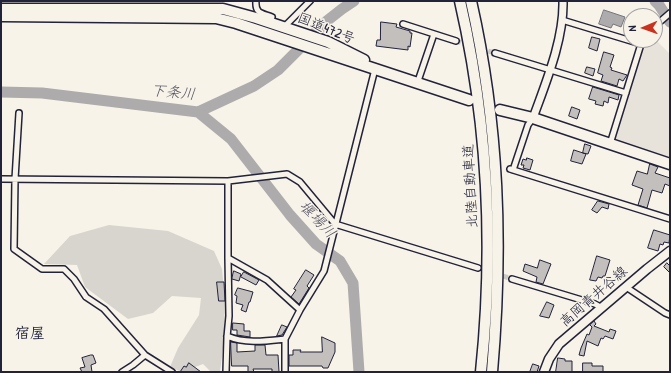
<!DOCTYPE html>
<html>
<head>
<meta charset="utf-8">
<style>
  body { margin:0 }
  #map { position:relative; width:671px; height:373px; overflow:hidden; background:#f7f3e8; font-family:"Patrick Hand",sans-serif }
  canvas { display:block }
  .frame { position:absolute; inset:0; border:2px solid #22223b; pointer-events:none }
  .north { position:absolute; left:623px; top:8px; width:40px; height:40px; box-sizing:border-box; background:#f7f3e8; border:1px solid #a29fa3; border-radius:50%; rotate:268deg; font-size:11px; font-weight:700; line-height:16px; text-align:center; color:#22223b }
  .north::after { content:''; display:block; margin:auto; width:14px; height:18px; background:#c8321e; clip-path:polygon(50% 0,100% 100%,50% 72%,0 100%) }
</style>
</head>
<body>
<div id="map">
<canvas width="671" height="373"></canvas>
<div class="frame"></div>
<div class="north">N</div>
</div>
<script>
const context = document.querySelector('canvas').getContext('2d');
context.lineJoin = 'round';
function fillPath(path, color) {
  context.fillStyle = color;
  context.fill(path, 'evenodd');
}
function strokePath(path, color, width, dash) {
  context.strokeStyle = color;
  context.lineWidth = width;
  context.lineCap = dash ? 'butt' : 'round';
  context.setLineDash(dash || []);
  context.stroke(path);
}
function label(font, color, halo, rows, align = 'center') {
  context.font = font + ' "Patrick Hand","Klee One",sans-serif';
  context.lineWidth = 3;
  context.setLineDash([]);
  context.textBaseline = 'middle';
  context.strokeStyle = halo;
  context.fillStyle = color;
  for (const [text, x, y, turn = 0] of rows) {
    context.save();
    context.translate(x, y);
    context.rotate((+turn || 0) * Math.PI / 180);
    context.textAlign = isNaN(turn) ? turn : align;
    if (halo) context.strokeText(text, 0, 0);
    context.fillText(text, 0, 0);
    context.restore();
  }
}
const built = new Path2D(`
  M655,39L670,54V157L614,140L644,42L646,40H655Z`);
const green = new Path2D(`
  M109,225L168,231L214,251L222,269L225,300L224,340L220,372H211L203,364L182,372L170,367L178,348L199,315L201,298L172,296L153,313L128,319L85,287L77,265L44,264L70,236Z`);
const water = new Path2D(`
  M604,10L625,17L621,27L613,24L611,28L599,24Z`);
const river = new Path2D(`
  M655,1L659,5L670,22
  M1,92L42,93L198,112L254,86L278,70L328,20L342,9L354,1
  M198,112L231,139L290,215L316,244L340,261L353,283L359,372`);
const building = new Path2D(`
  M381,22L397,24L396,27L410,31V33H412L410,47L408,46V50L376,46L377,40H380Z
  M592,37L600,39L597,51L589,48Z
  M604,52L614,55L610,67L612,68L611,70L627,75L623,81L619,79L617,86L601,81L603,75L598,73Z
  M587,67L595,69L593,76L585,73Z
  M593,87L619,95L618,100L609,97L608,103L604,101L603,106L595,104L596,101L589,99Z
  M572,107L580,110L577,119L569,116Z
  M585,144L591,146L588,154L583,153Z
  M574,150L586,154L582,164L571,161Z
  M527,158L533,160L530,170L523,168L524,165H521L523,159L526,160Z
  M650,164L658,167L655,173L670,178V186L665,184L662,193L652,190L647,208L638,205L643,189L632,185L637,171L647,174Z
  M598,201L609,204L608,209L602,207L597,213L592,210Z
  M654,230L670,235L669,243L664,242L663,245L660,244L658,251L648,248Z
  M597,256L610,260L605,276H603L602,278L598,277L596,281L590,280Z
  M540,260L551,264L543,284L536,282L537,277L523,271L525,264L537,268Z
  M667,263L670,266V273L664,267Z
  M306,270L314,275L307,286L309,288L299,304L291,297L296,290L294,289Z
  M234,271L241,274L239,281L232,279Z
  M244,272L259,280L256,285L241,277Z
  M217,282H224L225,301H219Z
  M238,288L253,292L250,302H249L246,312L241,310L243,305L236,303L237,296L235,295Z
  M547,302L554,305L549,318L540,316Z
  M594,321L596,324L594,326L609,332L610,329L616,331L613,339L605,336L603,339L601,338L598,346L587,341L584,356L579,355L581,348L587,334L589,335L592,327L590,325Z
  M233,323L244,324V331H250V337L237,335V330H233Z
  M282,325L287,327L282,335L277,336Z
  M322,337L335,343V352L328,368H323L322,366H289V355H293V350H301L300,352H322Z
  M231,342L237,343V352L255,351V345H265L266,355H278L279,372H272V369H253L254,372H248V366H232Z
  M91,355H93L96,363L91,365L92,372H82L80,368L85,367L82,358Z
  M558,358L565,359V361H572V372H556Z
  M189,363L201,372H180L184,366L186,367Z
  M583,363H592V366H603V372H583Z
  M533,364L539,366L537,372H530Z`);
const streetTunnel = new Path2D(`
  M456,41L469,45
  M481,49L495,53
  M496,274L512,279`);
const street = new Path2D(`
  M256,1C255,14 262,13 272,17L270,22
  M562,20L641,44L610,144
  M403,24L456,41
  M655,26L670,13
  M284,27L310,1
  M495,53L626,93
  M417,84L434,34
  M19,113L15,179L14,249L42,269H64L74,279L86,297L104,309L145,355L172,372
  M510,169L670,219
  M513,170L528,125L533,118
  M1,179L228,181L287,174L300,182L335,224L478,268
  M228,181V258L267,280L300,310
  M512,279L595,304L602,308
  M626,287L665,313L670,315
  M227,336C245,344 266,341 285,339
  M122,372L133,365L145,355
  M226,372L227,337L229,316L228,258
  M285,372V339L300,310L324,271L375,69`);
const secondary = new Path2D(`
  M533,118C546,82 564,39 563,1`);
const primary = new Path2D(`
  M544,372L549,359L559,344L647,269L670,251`);
const highway = new Path2D(`
  M460,1C488,123 494,248 481,372
  M471,1C499,125 503,245 492,372
  M1,9H223L256,18L328,42L364,60
  M1,16L216,18L236,23L469,100
  M500,110L533,118L670,164`);
const streetNames = [
  ["国道472号",326,29,22],
  ["北陸自動車道",471,186,-93],
  ["高岡青井谷線",594,297,-41]
];
const waterNames = [
  ["下条川",173,93,5],
  ["堰場川",317,220,46]
];
const neighbourhoodNames = [
  ["宿屋",30,334]
];
fillPath(built, '#e7e3db');
fillPath(green, '#d8d5cf');
fillPath(water, '#aeabad');
strokePath(water, '#76747f', 1);
strokePath(river, '#aeabad', 11);
fillPath(building, '#c2bfbd');
strokePath(building, '#22223b', 1);
strokePath(streetTunnel, '#ccc9c5', 5, [5, 2.5]);
strokePath(street, '#22223b', 8);
strokePath(secondary, '#22223b', 10);
strokePath(primary, '#22223b', 11);
strokePath(highway, '#22223b', 13);
strokePath(street, '#f7f3e8', 5);
strokePath(secondary, '#f7f3e8', 7);
strokePath(primary, '#f7f3e8', 8);
strokePath(highway, '#f7f3e8', 10);
label('14px', '#22223b', '#f7f3e8', streetNames);
label('italic 15px', '#535263', '#f7f3e8', waterNames);
label('bold 15px', '#22223b', '#f7f3e8', neighbourhoodNames);
</script>
</body>
</html>
